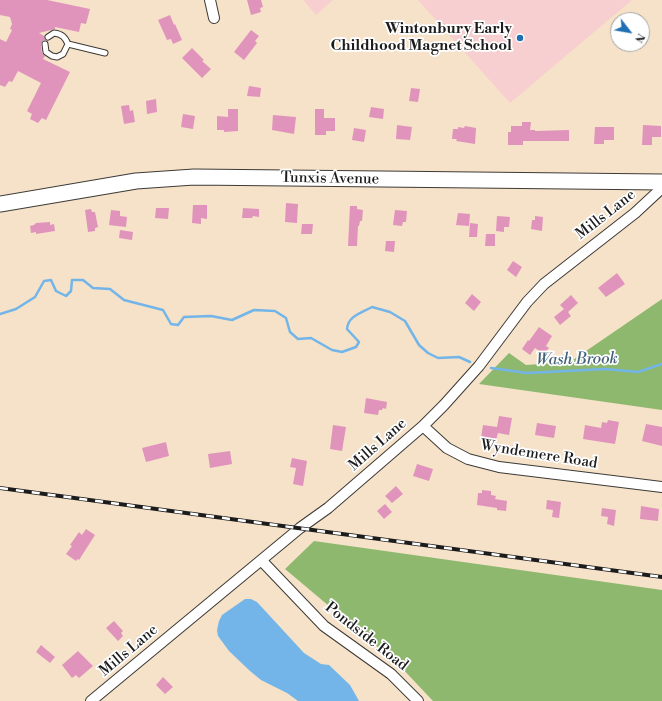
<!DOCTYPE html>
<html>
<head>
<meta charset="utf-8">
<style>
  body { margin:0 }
  #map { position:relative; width:662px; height:701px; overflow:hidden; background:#f6e2c9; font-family:"Libre Bodoni",serif }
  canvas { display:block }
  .north { position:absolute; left:610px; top:12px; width:40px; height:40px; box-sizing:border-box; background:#fff; border:1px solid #a4a4a4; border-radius:50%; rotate:121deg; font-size:11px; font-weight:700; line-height:16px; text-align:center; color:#1c1c1c }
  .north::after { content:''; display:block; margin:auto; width:14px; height:18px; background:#1f6fb2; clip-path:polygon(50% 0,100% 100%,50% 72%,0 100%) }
</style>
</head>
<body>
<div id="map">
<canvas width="662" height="701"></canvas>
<div class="north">N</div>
</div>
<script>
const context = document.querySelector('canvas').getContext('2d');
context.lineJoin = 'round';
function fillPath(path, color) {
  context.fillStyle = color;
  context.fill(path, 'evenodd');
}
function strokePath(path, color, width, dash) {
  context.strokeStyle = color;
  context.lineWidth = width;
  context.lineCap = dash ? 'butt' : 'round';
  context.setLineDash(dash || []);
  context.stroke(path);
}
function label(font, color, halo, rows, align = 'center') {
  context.font = font + ' "Libre Bodoni",serif';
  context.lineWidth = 3.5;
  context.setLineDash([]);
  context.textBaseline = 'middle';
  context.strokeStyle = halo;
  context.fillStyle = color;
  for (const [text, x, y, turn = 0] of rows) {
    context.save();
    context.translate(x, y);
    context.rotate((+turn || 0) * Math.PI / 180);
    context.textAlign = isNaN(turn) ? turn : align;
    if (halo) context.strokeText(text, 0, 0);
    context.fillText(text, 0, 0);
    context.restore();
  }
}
const built = new Path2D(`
  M303,0H333L316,15Z
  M418,0H632L510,103Z`);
const forest = new Path2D(`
  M662,299V410L479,384L509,353L526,365L570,362Z
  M314,541L662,590V701H433L399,665L285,569Z`);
const water = new Path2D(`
  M245,599H251L257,602L304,653L321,664L329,665L350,685L359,701H298L287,693L261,680L250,671L229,651L218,636L217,630L219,621L222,615Z`);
const stream = new Path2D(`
  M0,314L16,309L35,297L44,281L51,280L56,291L66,296L71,291L72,280H83L93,288L110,289L124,300L163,310L171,324L178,325L184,317L211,316L232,320L254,310L275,311L286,318L290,332L298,339L311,338L332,350L342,352L356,347L359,342L347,329C348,316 361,313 372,307L390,312L405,321L419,345L428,353L438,358L459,357L470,362
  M491,368L527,373L605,369L638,372L662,364`);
const building = new Path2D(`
  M0,0H47L90,9L86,24L81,23L79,32L55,27V29L39,33L44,36L46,40L42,41L41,44L42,53L45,56L43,59L70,72L46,120L42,118L38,123L30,119L32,114L27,111L41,83L18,71L12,82L9,81L5,87L0,85V39L6,42L12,30L10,29L12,24L10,17L0,15Z
  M247,0H261L263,7L260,8L261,12L251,15Z
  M170,15L174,25L175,24L182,40L173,44L171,39L167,40L158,20Z
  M251,30L259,36L255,41L257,43L244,60L234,52Z
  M192,48L204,60L202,61L211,69L202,78L182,58Z
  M249,86L261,88L260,97L247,96Z
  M411,88L420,89L418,102L409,101Z
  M156,99L157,112L147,114L146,101Z
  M129,105L130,111L133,110L135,122L124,124L121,106Z
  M371,107L384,109L383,119L369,117Z
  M228,109H238V131L224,132V130H217V116L228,117Z
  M315,109H324V118H335V131H326V135H315Z
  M183,114L195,116L193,129L181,127Z
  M273,115L296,117L294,134L272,130Z
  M522,122H531L530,130H535V131L569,130V141H523V145H508V132H511V126H522Z
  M397,125L412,127L410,140L396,139Z
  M643,125L661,126V137H652V145H642Z
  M465,126L476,128L475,144L456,141L457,139H452L453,129H458V127L464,128Z
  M595,127H614V140H604V144H594Z
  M354,128L366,130L364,142L352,140Z
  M286,203L298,204L297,223L285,222Z
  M193,205H207V219L201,218V224L192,223Z
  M350,206H357V209L363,210L362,221H360L359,226H358L357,246H348Z
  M156,208H169L168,219L155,218Z
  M243,208L259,209V217L253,216L252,218H242Z
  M91,209L92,212H95L98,227L95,228V231L88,232L85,210Z
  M111,210L120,211V216L127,217L126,227L109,225Z
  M395,210L407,211L406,222H403L402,226L393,225Z
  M458,213L470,214L469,226L456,225Z
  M497,216L510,217L509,227H504V232L496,231Z
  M535,216L543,217L542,231L531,229L532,220H535Z
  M50,222V225L54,224L55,231L36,234V232L31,233L30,226L34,225L36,223Z
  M470,223L478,224L477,237H469Z
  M302,224H313L312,234H301Z
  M120,230L133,232L132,240L119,238Z
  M486,234H495V246H485Z
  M386,241H395L394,252L385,251Z
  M513,261L522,267L516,277L507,270Z
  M617,273L625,284L606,297L598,288Z
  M472,294L481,302L474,311L465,303Z
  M571,295L578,303L568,312L571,316L560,325L554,317L564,309L560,305Z
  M539,327L552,336L546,346L549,348L544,354L535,348L530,355L522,349L528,340L529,341Z
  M366,398L387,402L386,409L383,408L382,410H379L378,415L364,413Z
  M499,416L512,418L509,435L498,433L496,440L481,438L483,425L497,427Z
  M608,420L619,422L615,444L583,439L585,425L601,428L602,422L607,423Z
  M537,423L556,426L554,438L535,435Z
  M646,424L662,427V446L642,441Z
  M333,425L346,427L342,451L330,449Z
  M166,442L169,456L146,462L142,448Z
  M230,451L232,464L210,468L208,454Z
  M292,458L307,461L303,486L293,484L296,468L290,467Z
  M417,464L433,469L429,481L413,476Z
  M396,486L403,494L392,503L385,496Z
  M482,490L491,491V495L496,496L495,499L507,501L506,511L497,510V508L477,505L478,493H482Z
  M547,500L561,502L559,518L552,517L553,510L546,509Z
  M385,504L392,512L384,519L377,511Z
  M641,506L659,509L658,521L640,519Z
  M602,508L616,510L614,526L607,524L608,517L601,516Z
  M86,529L95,535L79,560L77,559L76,561L66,554L72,546L70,545L79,532L82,535Z
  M114,621L123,631L121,633L123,636L118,641L106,628Z
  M41,645L55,657L50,663L36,652Z
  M78,651L93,666L79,678L76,675L72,678L62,665Z
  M163,677L173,687L165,694L156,685Z`);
const service = new Path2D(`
  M48,37L54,33C62,34 65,37 68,44L105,53
  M45,44L46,52L52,56L57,57L63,54L68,44`);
const minor = new Path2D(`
  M210,0L214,18
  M423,426L447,448L468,459L499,467L662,487
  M262,561L324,626L391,674L418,701
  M91,701L300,528L328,508L423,426L444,405L479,366L527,302L544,284L635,213L662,188`);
const secondary = new Path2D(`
  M0,204L136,181L194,177L662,182`);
const rail = new Path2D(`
  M0,488L662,577`);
const markers = [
  [520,38,4,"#1f6fb2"]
];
const poiNames = [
  ["Wintonbury Early",512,29],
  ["Childhood Magnet School",512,46]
];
const streetNames = [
  ["Tunxis Avenue",330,179,1],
  ["Mills Lane",606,215,-38],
  ["Mills Lane",378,445,-41],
  ["Wyndemere Road",539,455,9],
  ["Pondside Road",366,637,38],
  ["Mills Lane",129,651,-40]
];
const waterNames = [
  ["Wash Brook",577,360,-1]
];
fillPath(built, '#f7cfd0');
fillPath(forest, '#8db86e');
fillPath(water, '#73b5e8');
strokePath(stream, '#73b5e8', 2.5);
fillPath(building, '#e094bc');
strokePath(service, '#3d3a36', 7);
strokePath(minor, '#3d3a36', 12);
strokePath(secondary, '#3d3a36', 17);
strokePath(service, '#fff', 5);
strokePath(minor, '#fff', 10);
strokePath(secondary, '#fff', 15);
strokePath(rail, '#1c1c1c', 4);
strokePath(rail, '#fff', 2.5, [8]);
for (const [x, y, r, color] of markers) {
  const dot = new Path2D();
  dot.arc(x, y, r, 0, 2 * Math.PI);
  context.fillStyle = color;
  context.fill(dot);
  strokePath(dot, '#fff', 1.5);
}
label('bold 15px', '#1c1c1c', '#fff', poiNames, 'right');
label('15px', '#1c1c1c', '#fff', streetNames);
label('italic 16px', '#436178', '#fff', waterNames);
</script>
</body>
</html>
